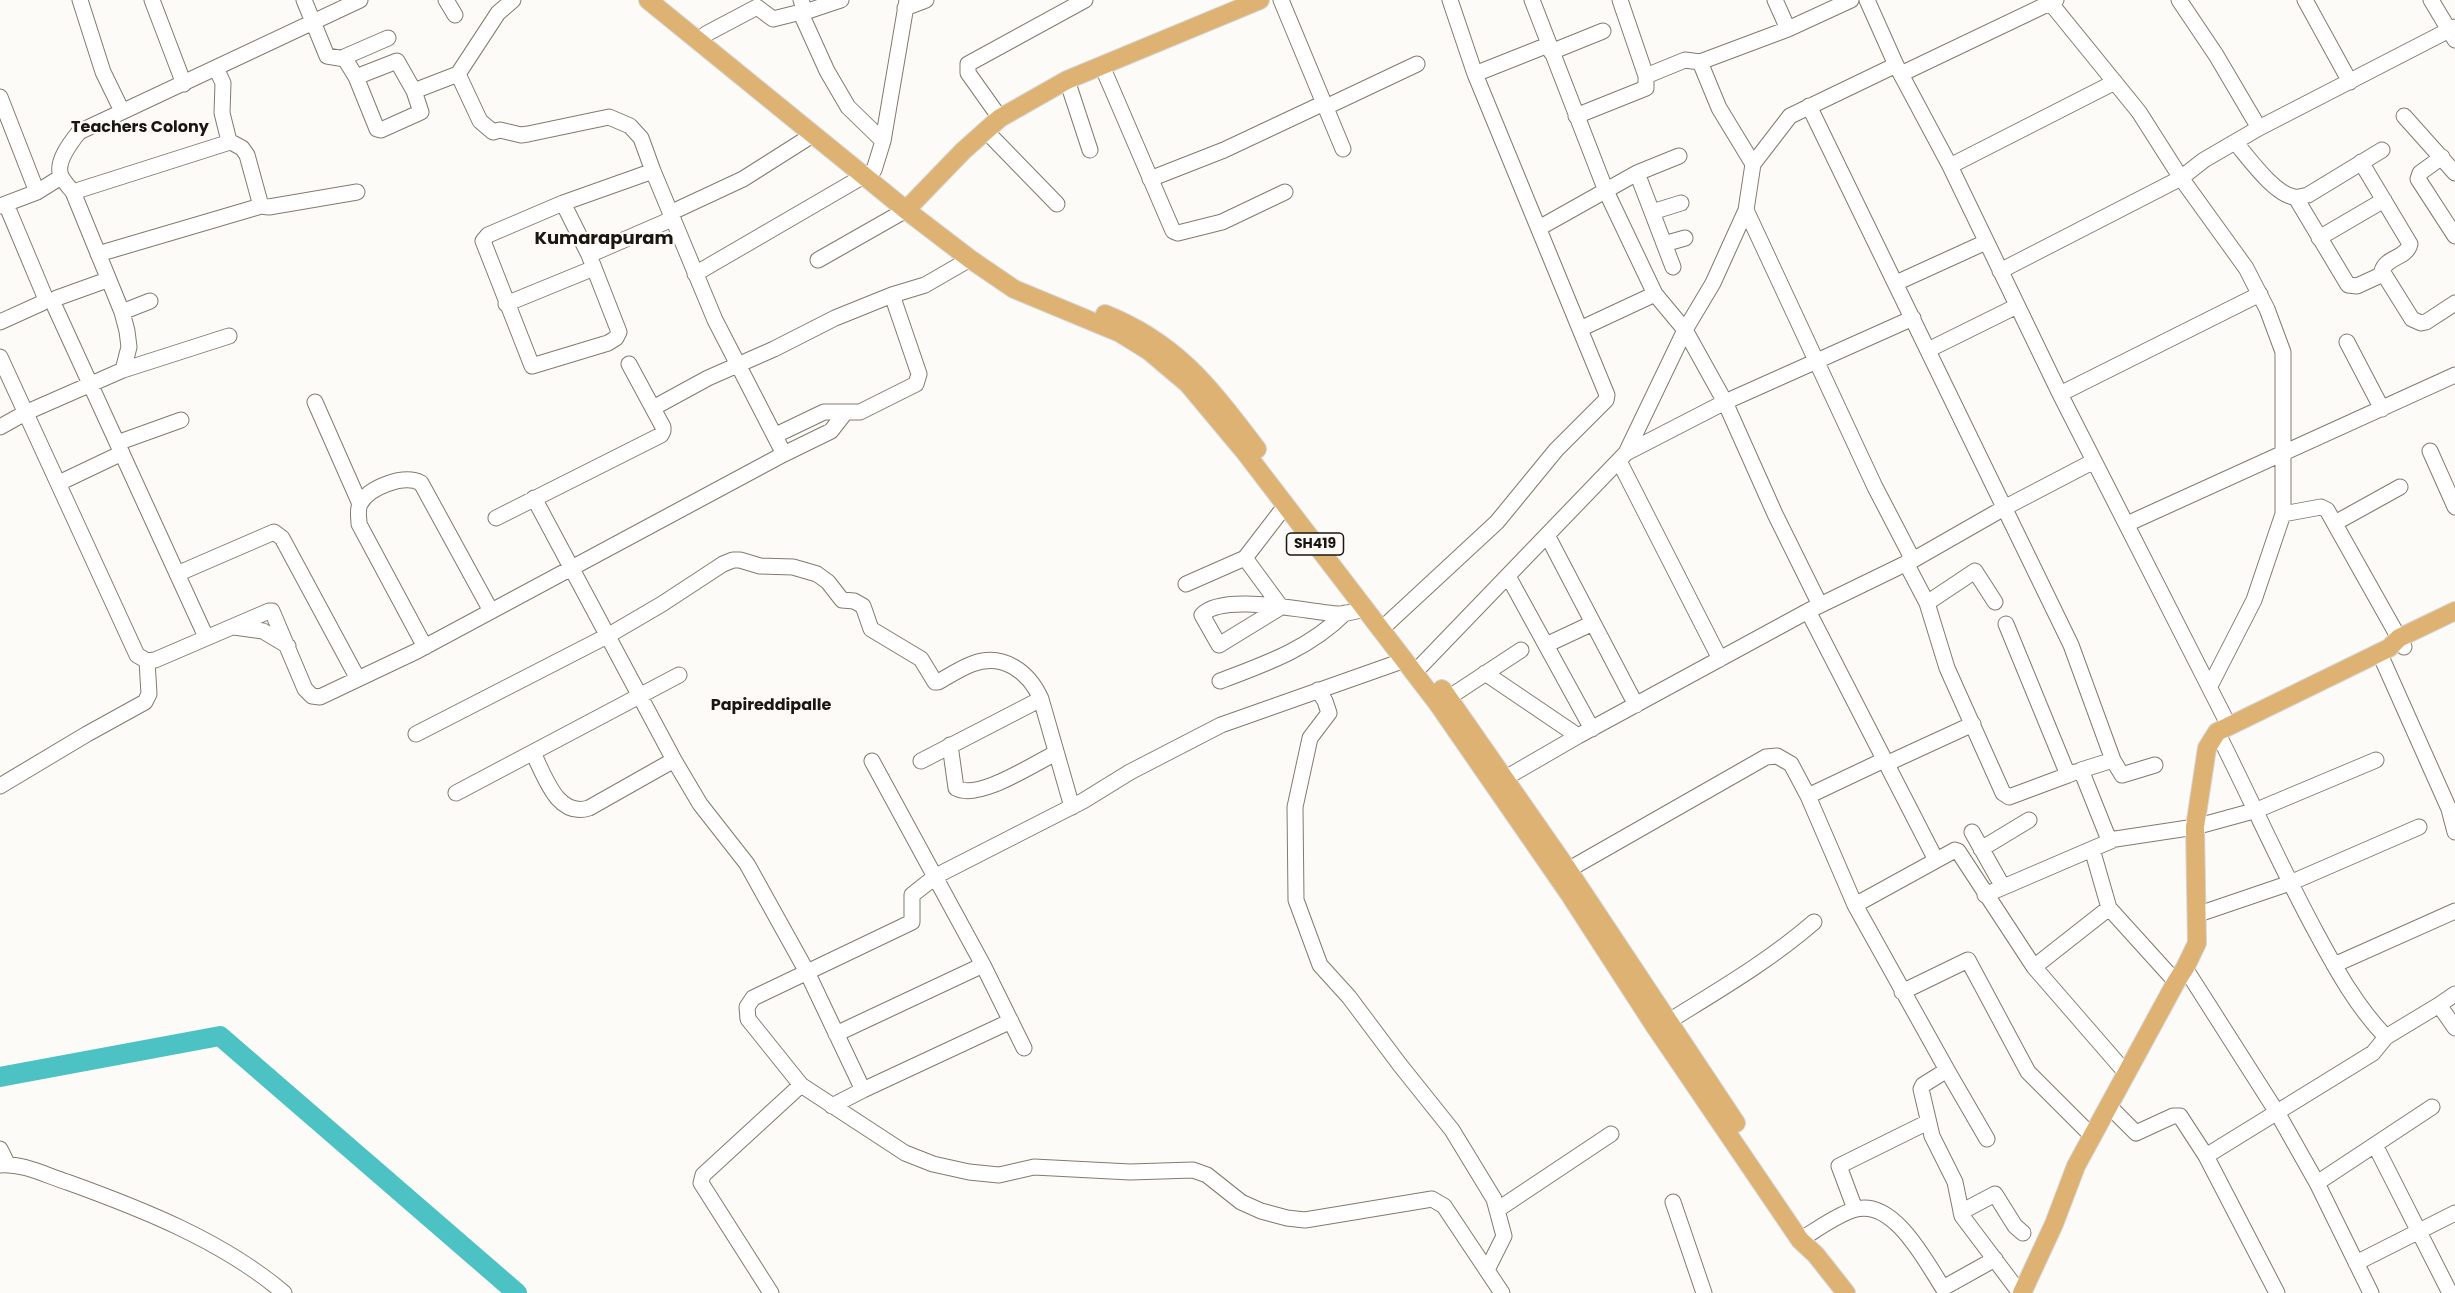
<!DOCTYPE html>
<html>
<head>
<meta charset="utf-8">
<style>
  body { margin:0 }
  canvas { display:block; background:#fdfbf8 }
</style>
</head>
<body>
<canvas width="2455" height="1293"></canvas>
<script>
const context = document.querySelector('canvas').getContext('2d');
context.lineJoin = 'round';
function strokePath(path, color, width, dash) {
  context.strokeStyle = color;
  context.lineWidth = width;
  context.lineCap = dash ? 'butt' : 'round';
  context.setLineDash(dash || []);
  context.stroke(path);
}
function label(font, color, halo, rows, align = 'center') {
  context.font = font + ' Poppins,sans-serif';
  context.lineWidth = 4.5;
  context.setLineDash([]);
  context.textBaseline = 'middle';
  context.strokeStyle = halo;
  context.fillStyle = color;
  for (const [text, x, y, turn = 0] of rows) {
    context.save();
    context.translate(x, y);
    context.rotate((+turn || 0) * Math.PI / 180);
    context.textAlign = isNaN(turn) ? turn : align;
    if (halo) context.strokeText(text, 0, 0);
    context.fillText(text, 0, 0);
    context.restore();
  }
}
const river = new Path2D(`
  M0,1077L220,1036L517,1293`);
const minor = new Path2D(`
  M80,0L103,72L122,111
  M152,0L184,84
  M304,0L327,56L345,59L356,77L377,129L381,130L421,112L414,91L397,61L356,77
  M446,0L455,15
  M513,0L498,13L458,74L480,121L493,132L500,130L521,135L528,134L609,117L630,126L641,138L653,171
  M801,0L805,12L841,0
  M1281,0L1343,149
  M1532,0L1606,191L1655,294L1685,330L1725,402L1775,514L1820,605
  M1775,0L1788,29
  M1867,0L1896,65
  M2179,0L2216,55L2259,128
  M2305,0L2350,82
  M2431,0L2455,40
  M905,8L926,0
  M805,12L803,18L827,71L848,107L883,141
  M706,34L757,7L773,19L797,13L804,14
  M1551,52L1603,31
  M342,58L388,38
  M1700,62L1719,108L1753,164
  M1102,66L1173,231L1178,233L1222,222L1285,192
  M216,68L223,83L222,113L229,141L242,148L247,155L261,206L269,207L357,192
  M1475,74L1548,45
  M1901,74L2056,0
  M1646,76L1685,60L1700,62L1788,29L1851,0
  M1067,80L1090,150
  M414,91L458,74
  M0,97L37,192
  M1809,106L2071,645L2113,760
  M1326,107L1417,64
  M1576,116L1646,88V76L1620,0
  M2404,116L2455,173
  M1000,118L968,73V64L1085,0
  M985,130L1057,204
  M2235,142C2248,157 2274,194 2294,197C2298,198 2303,196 2308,195L2382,150
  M2442,157L2420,173L2418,179L2455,236
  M2361,162L2410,244C2407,258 2386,257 2382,271L2412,319L2421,323L2426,322L2455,303
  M1950,166L2115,82
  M1637,173L1673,267
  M1150,179L1224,150L1324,103
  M73,192L230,142
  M2296,198L2348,285L2357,286L2383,274
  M0,206L37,192L61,177
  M1746,210L1875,487L1913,560
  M1652,212L1681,203
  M670,213L743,179L814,134
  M1539,228L1637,173L1679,156
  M2319,238L2384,200
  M1664,244L1685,238
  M98,254L261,206
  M589,255L672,219
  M818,260L906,210
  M2000,271L2181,178L2139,112L2048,0
  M695,274L874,170L883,141L907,0
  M107,280L57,298L53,301L54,305L206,637
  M1896,283L1986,242
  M506,304L594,268
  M122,312L150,301
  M0,322L42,303L45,297L6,204
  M1580,329L1655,294
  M2347,342L2382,409
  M1928,350L2017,306
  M0,357L137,655L147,661L155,660L269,611H272L305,689L312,696L320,697L417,651L784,454L715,320L653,171L563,203L488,235L483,241L532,366L608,343L616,338L619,332L589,255L563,203
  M123,370L229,336
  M2060,394L2260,294
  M315,402L360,504
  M653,408L708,378L774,349L835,318L892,295L925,285L970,259
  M0,427L25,413L123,370L129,347L127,331L122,312L73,192C69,187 64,182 61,176C55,162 71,142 79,132L360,0
  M776,435L824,412H860L916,384L919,374L892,295
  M117,443L181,420
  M2430,451L2455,507
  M1626,453L1725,402L1913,318
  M784,454L831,431L845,413
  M1619,461L1720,659
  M59,483L122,453
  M534,498L674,760L700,804L747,864L807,972L863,1090L832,1106
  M2283,514L2321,507L2327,510L2404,647
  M496,518L661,435L663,431V427L629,364
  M2335,523L2400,487
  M2127,524L2455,375
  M1547,535L1636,705
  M1245,558L1281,607L1219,645L1202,615C1223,592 1307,612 1338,614C1347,614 1356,611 1365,609
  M1906,563L1927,603L1947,668L2003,793L2009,797L2068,775
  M177,574L274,532L282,538L358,679
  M1508,576L1592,729
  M1186,584L1245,558L1285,506
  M1927,603L1975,571L1995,602
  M1808,611L1936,860
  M1388,623L1497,522L1556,450L1606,400L1607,395L1475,74L1450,0
  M2006,624L2068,775L2075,772
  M234,627L263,631L288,646
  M1546,645L1593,623
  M425,647L359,524C359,517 357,510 360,504C369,487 404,474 421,483L491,611
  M2379,652L2449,809L2455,832
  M1415,672L1626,453L1685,330L1713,283L1746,210L1753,164L1790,116L1896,65L1950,166L2060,394L2229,726
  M1485,673L1578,736
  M1220,681C1265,664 1309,649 1345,613
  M2210,686L2254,600L2283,514V352L2267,309L2246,268L2181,178L2204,160L2259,128L2455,27
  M1318,690L1325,701L1329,713L1310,738L1295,807L1296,900L1320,965L1349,997L1400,1065L1452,1130L1494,1199L1504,1236L1487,1270
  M1448,698L1521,650
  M2217,732C2251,799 2281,868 2317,934C2337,971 2357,1007 2386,1037L2439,1005
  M416,734L609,635L662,604L723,564L733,560H740L760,566L793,567L817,574L828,582L842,600L854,601L863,606L871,629L921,659L935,682H938C949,676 961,668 972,664C1003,652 1029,672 1041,699L1072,807
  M950,745L956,788C978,801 1033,764 1056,753
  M533,753C545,776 557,818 589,808L674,760
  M872,761L983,965L1024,1048
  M921,761L1041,699
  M1886,764L1973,724
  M2155,765L2122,775L2113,760L2081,770L2109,840L2195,827L2257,810L2376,760
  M1495,784L1578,736L1808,611L1913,560L2004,508L2094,461
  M0,786L87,734L145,702L149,694L147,661
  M456,793L679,675
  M1808,796L1884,760
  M1972,832L2003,887
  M1981,849L2029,820
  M2092,849L2109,908
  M1559,875L1766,757L1777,756L1791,764L1808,796L1855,905L1947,1070L1923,1085L1921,1089L1932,1136L1955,1182L1962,1216L2020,1293
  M1985,895L2113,840
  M1855,905L1955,850L1958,851L2034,967L2126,1073
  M2196,915L2290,883L2419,827
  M2334,965L2455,911
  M2034,967L2109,908L2176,982
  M2185,968L2278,1114L2317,1183L2371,1293
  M1902,992L1968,960L2028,1072L2092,1136
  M2455,994L2439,1005L2455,1028
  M1669,1021C1719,990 1769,961 1814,922
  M836,1034L983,965
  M1947,1070L1987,1139
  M801,1085L905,1153L933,1164L969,1172L999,1175L1034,1167L1130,1172L1193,1170L1207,1175L1241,1202L1261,1211L1287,1218L1305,1220L1432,1199L1444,1206L1502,1293
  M863,1090L1011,1021
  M2109,1106L2136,1133L2173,1116H2180L2206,1156L2277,1293
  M2375,1145L2450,1293
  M0,1149L8,1165
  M2206,1156L2373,1053L2386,1037
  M0,1165C23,1163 45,1175 67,1182C142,1209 223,1241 284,1293
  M2317,1183L2432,1107
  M1673,1202L1704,1293
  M1855,1209L1839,1166L1928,1122
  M1497,1210L1611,1134
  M1961,1212L1995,1194L2015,1226L2023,1233
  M1800,1240C1816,1230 1835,1216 1853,1210C1893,1196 1926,1262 1943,1288L1995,1259
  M2356,1263L2455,1213
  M771,1293L701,1183L703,1175L801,1085L748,1019L747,1007L753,998L912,922V895L936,876L1083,801L1130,772L1221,725L1405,660`);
const major = new Path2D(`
  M648,0L906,210L970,259L1014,289L1120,333L1149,351L1188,384L1244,451L1438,704L1570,895L1656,1028L1800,1240L1816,1255L1846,1293
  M906,210L963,151L1000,118L1067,80L1260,0
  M1105,314C1178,343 1211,389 1257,449
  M1442,689L1568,870L1736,1123
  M2022,1293L2054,1224L2076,1166L2176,982L2185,968L2197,943L2195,827L2207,748L2217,732L2389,648L2399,638L2455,611`);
const shields = [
  [1315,544,57]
];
const shieldNames = [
  ["SH419",1315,544]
];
const neighbourhoodNames = [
  ["Teachers Colony",140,128],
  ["Papireddipalle",771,706]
];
const quarterNames = [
  ["Kumarapuram",604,239]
];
strokePath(river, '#4cc2c4', 20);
strokePath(minor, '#847a6d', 17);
strokePath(major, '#d6d5d4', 20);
strokePath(minor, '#fff', 15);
strokePath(major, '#ddb273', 18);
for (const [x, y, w] of shields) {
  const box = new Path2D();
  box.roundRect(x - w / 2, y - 11, w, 22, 4.5);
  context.fillStyle = '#fdfbf8';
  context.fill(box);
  strokePath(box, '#1a1611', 1.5);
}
label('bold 14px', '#1a1611', null, shieldNames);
label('bold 16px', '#1a1611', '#fdfbf8', neighbourhoodNames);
label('bold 18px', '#1a1611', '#fdfbf8', quarterNames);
</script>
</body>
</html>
